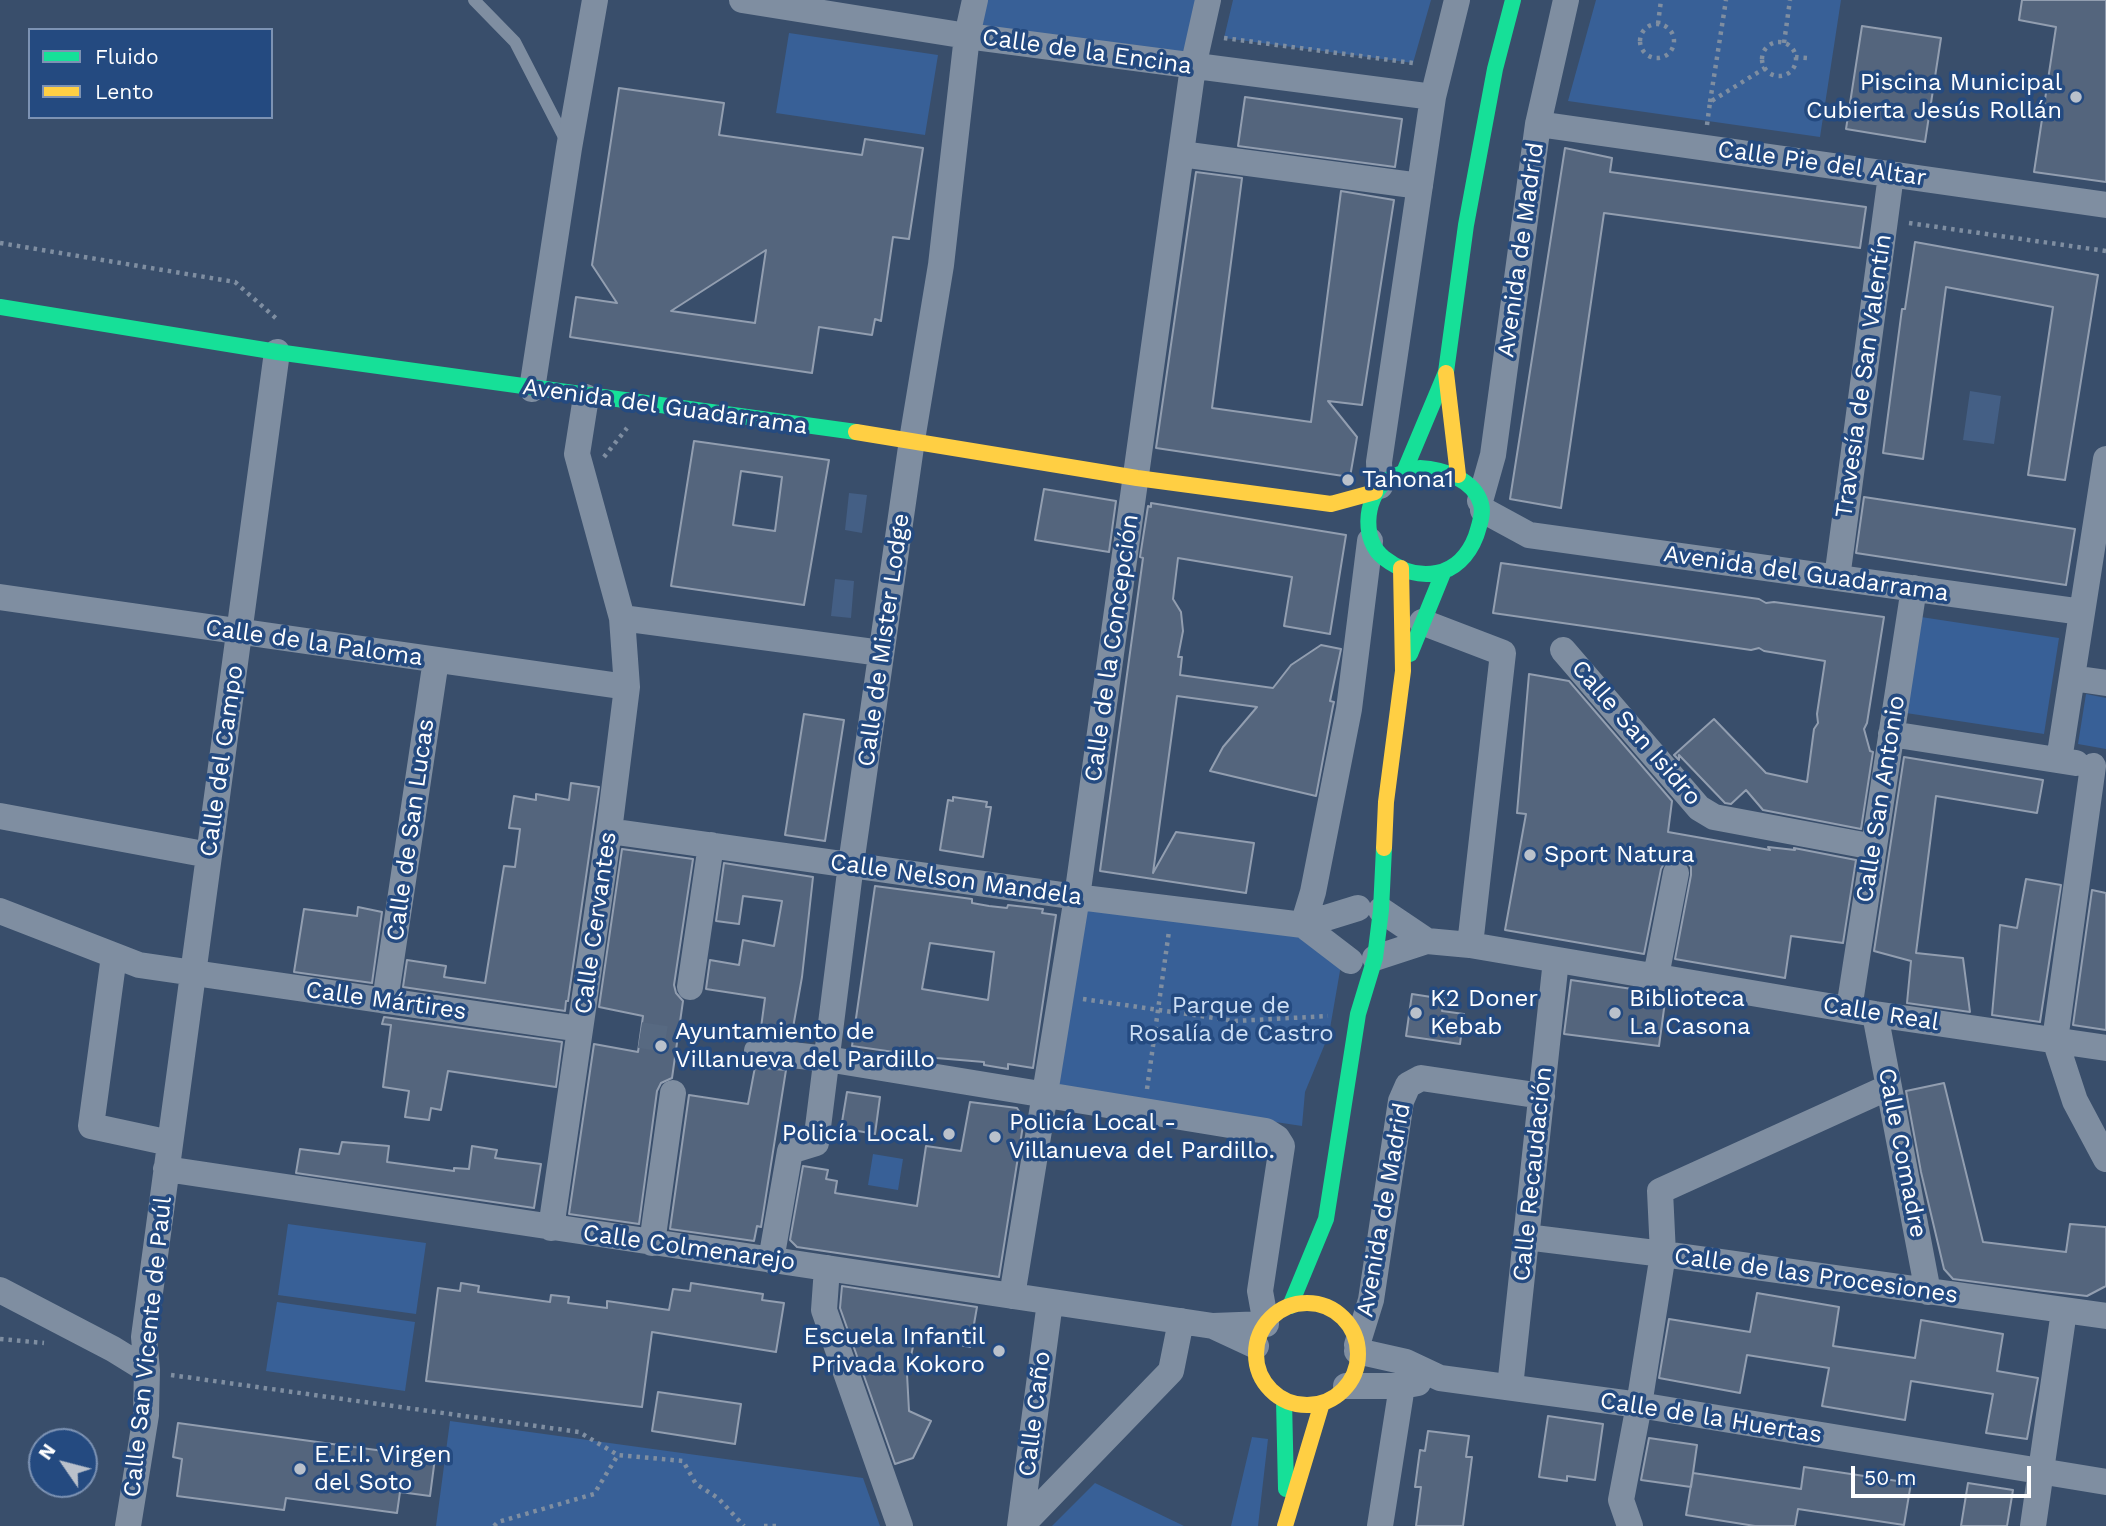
<!DOCTYPE html>
<html>
<head>
<meta charset="utf-8">
<style>
  body { margin:0 }
  #map { position:relative; width:2106px; height:1526px; overflow:hidden; background:#394e6b; font-family:"Work Sans",sans-serif }
  canvas { display:block }
  .legend { position:absolute; left:28px; top:28px; width:245px; height:91px; box-sizing:border-box; background:#244a80; border:2px solid #7c92b3; margin:0; padding:9px 12px; list-style:none; font-size:21px; color:#fff }
  .legend li { display:flex; align-items:center; gap:14px; height:35px }
  .legend b { width:35px; border:2px solid #7c92b3 }
  .north { position:absolute; left:28px; top:1428px; width:70px; height:70px; box-sizing:border-box; background:#244a80; border:2px solid #7c92b3; border-radius:50%; rotate:305deg; font-size:19px; font-weight:700; line-height:28px; text-align:center; color:#fff }
  .north::after { content:''; display:block; margin:auto; width:24px; height:32px; background:#bac1cb; clip-path:polygon(50% 0,100% 100%,50% 72%,0 100%) }
  .scale { position:absolute; left:1851px; top:1466px; width:180px; height:32px; box-sizing:border-box; border:4px solid #fff; border-top:0; padding-left:9px; font-size:21px; line-height:24px; white-space:nowrap; color:#fff; -webkit-text-stroke:5px #244a80; paint-order:stroke }
</style>
</head>
<body>
<div id="map">
<canvas width="2106" height="1526"></canvas>
<ul class="legend">
<li><b style="height:9px;background:#16e098"></b>Fluido</li>
<li><b style="height:9px;background:#ffcf43"></b>Lento</li>
</ul>
<div class="north">N</div>
<div class="scale">50 m</div>
</div>
<script>
const context = document.querySelector('canvas').getContext('2d');
context.lineJoin = 'round';
function fillPath(path, color) {
  context.fillStyle = color;
  context.fill(path, 'evenodd');
}
function strokePath(path, color, width, dash) {
  context.strokeStyle = color;
  context.lineWidth = width;
  context.lineCap = dash ? 'butt' : 'round';
  context.setLineDash(dash || []);
  context.stroke(path);
}
function label(font, color, halo, rows, align = 'center') {
  context.font = font + ' "Work Sans",sans-serif';
  context.lineWidth = 7;
  context.setLineDash([]);
  context.textBaseline = 'middle';
  context.strokeStyle = halo;
  context.fillStyle = color;
  for (const [text, x, y, turn = 0] of rows) {
    context.save();
    context.translate(x, y);
    context.rotate((+turn || 0) * Math.PI / 180);
    context.textAlign = isNaN(turn) ? turn : align;
    if (halo) context.strokeText(text, 0, 0);
    context.fillText(text, 0, 0);
    context.restore();
  }
}
const green = new Path2D(`
  M975,0H1208L1193,67L967,36Z
  M1233,0H1431L1413,63L1224,38Z
  M1596,0H1841L1820,137L1568,101Z
  M789,33L938,55L925,135L776,113Z
  M1921,617L2059,638L2044,734L1906,713Z
  M2086,694L2106,698V749L2078,744Z
  M1083,906L1296,932L1341,965L1329,1034L1305,1092L1302,1126L1056,1089Z
  M873,1154L903,1159L898,1190L868,1185Z
  M288,1224L426,1243L416,1314L278,1295Z
  M277,1302L415,1322L405,1391L266,1371Z
  M450,1421L863,1478L880,1526H436Z
  M1252,1437L1268,1439L1258,1526H1231Z
  M1095,1483L1184,1526H1052Z`);
const water = new Path2D(`
  M1970,391L2001,396L1994,444L1963,440Z
  M849,493L867,495L862,533L845,530Z
  M835,579L854,581L851,618L831,616Z`);
const building = new Path2D(`
  M2022,0H2106V182L2034,172L2056,27L2019,20Z
  M1862,26L1941,38L1925,142L1846,129Z
  M619,88L724,103L719,135L862,155L865,139L923,148L909,239L893,237L881,321L875,319L872,335L819,327L812,373L570,337L576,297L617,303L592,265ZM766,250L755,323L671,311Z
  M1245,97L1402,119L1395,167L1238,146Z
  M1565,148L1612,158L1610,172L1866,207L1860,248L1604,213L1561,508L1510,499Z
  M1196,172L1242,178L1212,408L1311,422L1341,191L1394,200L1362,405L1328,401L1357,437L1350,477L1156,448Z
  M1915,242L2098,275L2065,480L2028,475L2053,307L1946,287L1923,459L1883,453L1902,309H1905Z
  M694,441L829,460L804,605L671,586ZM741,471L782,477L775,531L733,525Z
  M1044,489L1116,501L1109,552L1035,540Z
  M1864,497L2075,529L2066,585L1856,553Z
  M1151,503L1346,535L1330,634L1284,626L1292,577L1178,558L1173,599L1181,612L1183,631L1178,657H1182L1180,675L1273,688L1291,665L1321,645L1341,649L1330,701L1334,702L1333,706L1316,796L1210,771L1223,747L1257,707L1177,696L1153,873L1176,832L1254,843L1246,893L1100,871L1143,558L1140,557L1148,506L1151,507Z
  M1501,563L1759,599L1766,603L1774,602L1884,617L1867,723L1864,729L1870,751L1873,752L1861,829L1763,810L1746,790L1731,804L1725,803L1679,755V760L1674,755L1714,719L1766,773L1807,782L1814,729L1818,723L1817,714L1825,661L1764,651L1759,648L1751,650L1493,613Z
  M1529,674L1569,681L1672,801L1668,832L1770,850L1768,847L1795,850L1794,848L1856,860L1843,943L1791,936L1785,978L1675,959L1691,875V867L1687,862L1678,858H1670L1665,862L1661,869L1644,954L1505,930L1526,814L1517,813Z
  M804,714L844,720L825,841L785,835Z
  M1904,757L2043,780L2037,813L1936,796L1916,953L1963,958L1970,1012L1907,1003L1911,961L1874,951Z
  M571,783L599,787L568,1001H566L565,1011L403,987L407,960L446,966L444,977L485,983L504,866L515,867L520,829L509,828L514,796L536,800V794L569,800Z
  M953,797L987,802L986,807H991L983,857L940,850L948,800L953,801Z
  M622,849L693,859L674,985L676,993L683,1001L672,1078L661,1083L657,1091L639,1224L569,1214L594,1044L638,1052L643,1016L599,1007Z
  M724,863L813,877L802,977L791,1039L760,1035L765,998L706,989L710,960L739,965L743,940L774,946L782,901L743,896L739,924L716,921Z
  M2026,879L2061,885L2040,1022L1992,1015L2000,925L2017,928Z
  M875,886L972,899V903L989,906L1007,908L1008,905L1043,909L1042,913L1056,915L1033,1068L1008,1064V1069L984,1065V1062L936,1058L852,1046ZM930,943L994,952L988,1000L922,989Z
  M2092,890L2106,893V1030L2073,1025Z
  M358,907L382,912L372,983L294,972L304,909L357,916Z
  M1571,980L1666,994L1659,1046L1564,1034Z
  M1412,994L1444,999L1442,1011L1464,1014L1460,1044L1406,1036Z
  M384,1017L562,1042L556,1087L448,1071L441,1110L431,1108L429,1120L405,1117L409,1091L383,1087L391,1025L382,1024Z
  M755,1067L786,1070L761,1227L757,1226L754,1241L670,1229L689,1095L748,1104Z
  M1944,1083L1983,1242L2066,1252L2070,1224L2106,1227V1286L2087,1296L2044,1291L1953,1279L1944,1269L1921,1172L1906,1091Z
  M847,1092L880,1097L875,1134L841,1128Z
  M970,1102L1017,1108L1024,1119L999,1277L797,1247L790,1240L803,1166L828,1170L826,1179L837,1181L835,1193L917,1206L926,1146L961,1151Z
  M342,1142L389,1146L387,1162L454,1171V1168L469,1169L472,1146L497,1150L495,1158L541,1164L534,1208L296,1173L300,1149L339,1154Z
  M461,1283L479,1286L478,1292L550,1302L551,1295L569,1297L568,1303L607,1308V1301L669,1310L673,1289L690,1291L691,1283L763,1294L762,1300L784,1303L776,1352L652,1332L642,1407L426,1381L438,1288L460,1291Z
  M842,1286L977,1307L970,1347L915,1337L911,1356L906,1355L909,1411L931,1421L913,1458L895,1464L840,1308Z
  M1757,1293L1839,1307L1833,1346L1915,1358L1921,1320L2003,1334L1997,1371L2038,1378L2027,1439L1986,1433L1993,1394L1911,1381L1905,1420L1822,1406L1829,1368L1747,1355L1740,1393L1659,1378L1669,1319L1750,1332Z
  M658,1392L741,1404L735,1444L652,1431Z
  M1548,1416L1603,1424L1595,1480L1567,1476V1481L1539,1477Z
  M178,1423L435,1458L430,1496L400,1492L397,1513L286,1498L284,1510L177,1496L182,1459L173,1457Z
  M1428,1431L1469,1436L1466,1457H1472L1463,1526H1416L1421,1487H1415L1420,1450L1425,1451Z
  M1649,1438L1697,1445L1691,1487L1641,1480Z
  M1804,1467L1911,1483L1904,1525L1798,1509L1795,1526H1755L1686,1515L1693,1473L1801,1489Z
  M1968,1483L2013,1490L2007,1526H1961Z`);
const streetTunnel = new Path2D(`
  M640,1035L677,1041`);
const path = new Path2D(`
  M1658,24L1661,0
  M1640 41a17 17 0 1 1 34 0a17 17 0 1 1-34 0Z
  M1224,38L1413,63L1414,60
  M1762 59a17 17 0 1 1 34 0a17 17 0 1 1-34 0Z
  M1784,43L1790,0
  M1795,57L1808,58
  M1710,102L1726,0
  M1707,125L1710,102L1765,68
  M1909,223L2106,251
  M0,243L235,282L279,321
  M604,457L627,428
  M1083,999L1235,1021L1328,1016
  M1147,1089L1169,931
  M0,1339L44,1343
  M171,1375L579,1432L618,1455
  M494,1526L498,1522L594,1494L618,1455L683,1461L696,1484L718,1498L744,1526
  M764,1526H780`);
const lane = new Path2D(`
  M474,0L515,42L566,141`);
const street = new Path2D(`
  M742,0L967,36L1433,97
  M1538,124L2106,205
  M1181,154L1420,186
  M532,389L569,148L595,0
  M1380,486L1379,462L1433,97L1457,0
  M1480,501L1493,455L1538,124L1566,0
  M1483,510L1529,535L2082,612
  M1837,578L1891,175
  M0,597L627,687
  M622,618L881,653
  M1422,622L1503,653L1470,945
  M1563,650L1699,808L1714,817L1874,847
  M2072,678L2106,683
  M1891,734L2076,763
  M2059,760L2106,459
  M2093,766L2055,1040L2075,1101L2106,1159
  M0,816L209,855
  M609,831L1077,897L1303,925L1358,908
  M1381,910L1427,941
  M0,911L139,965L580,1029
  M1303,925L1313,892L1349,709L1370,541
  M1303,925L1350,961
  M114,956L91,1126L170,1143
  M1375,958L1427,941L1470,945L1875,1014L2106,1048
  M1656,976L1676,873
  M690,987L711,845
  M385,1001L436,660
  M1849,1009L1914,588
  M1875,1014L1928,1292
  M757,1051L827,1059L1266,1131L1277,1138L1282,1146L1260,1291L1266,1324L1213,1326L1256,1346
  M166,1169L1213,1326
  M551,1228L609,831L627,687L622,618L577,454L586,397
  M1526,1237L1663,1254L2106,1316
  M652,1243L673,1093
  M771,1260L790,1151L816,1143L851,864L912,440L941,265L967,36L975,0
  M827,1268L824,1310L900,1526
  M0,1290L113,1349L147,1370
  M1012,1296L1077,897L1193,67L1208,0
  M1357,1345L1371,1300L1401,1101L1408,1085L1421,1078L1542,1096
  M1357,1351L1406,1362L1440,1378L1639,1405L2106,1482
  M1346,1386H1402L1418,1383
  M1510,1387L1556,960
  M128,1526L146,1415L147,1370L144,1337L277,352
  M1020,1526L1050,1302
  M1021,1526L1171,1371L1181,1321
  M1380,1526L1402,1386
  M1630,1526L1621,1500L1639,1405L1663,1254L1660,1191L1889,1087
  M2033,1526L2064,1311`);
const fast = new Path2D(`
  M0,307L277,352L856,432
  M1420,468C1442,469 1474,479 1481,504C1484,514 1479,526 1476,536C1460,578 1419,585 1384,558C1362,541 1364,500 1385,482C1395,474 1408,471 1420,468Z
  M1404,472L1446,372L1466,225L1495,69L1513,0
  M1410,654L1443,573
  M1290,1306L1326,1219L1358,1014L1375,958L1381,910L1384,848
  M1284,1400L1286,1489`);
const slow = new Path2D(`
  M1446,373L1458,475
  M856,432L1137,478L1331,504L1375,492
  M1384,848L1386,802L1403,671L1401,568
  M1256 1354a51 51 0 1 1 102 0a51 51 0 1 1-102 0Z
  M1285,1526L1322,1403`);
const markers = [
  [2076,97,7,"#bac1cb"],
  [1348,480,7,"#bac1cb"],
  [1530,855,7,"#bac1cb"],
  [1416,1013,7,"#bac1cb"],
  [1615,1013,7,"#bac1cb"],
  [661,1046,7,"#bac1cb"],
  [949,1134,7,"#bac1cb"],
  [995,1137,7,"#bac1cb"],
  [999,1351,7,"#bac1cb"],
  [300,1469,7,"#bac1cb"]
];
const streetNames = [
  ["Calle de la Encina",1087,52,8],
  ["Calle Pie del Altar",1822,164,8],
  ["Avenida de Madrid",1521,250,-82],
  ["Travesía de San Valentín",1864,376,-82],
  ["Avenida del Guadarrama",665,407,8],
  ["Avenida del Guadarrama",1806,574,8],
  ["Calle de Mister Lodge",884,640,-82],
  ["Calle de la Paloma",314,643,8],
  ["Calle de la Concepción",1112,648,-82],
  ["Calle San Isidro",1636,733,49],
  ["Calle del Campo",222,761,-82],
  ["Calle San Antonio",1881,799,-81],
  ["Calle de San Lucas",411,830,-82],
  ["Calle Nelson Mandela",956,880,8],
  ["Calle Cervantes",596,923,-82],
  ["Calle Mártires",386,1001,8],
  ["Calle Real",1881,1014,9],
  ["Calle Comadre",1902,1153,79],
  ["Calle Recaudación",1533,1174,-84],
  ["Avenida de Madrid",1384,1210,-80],
  ["Calle Colmenarejo",689,1248,8],
  ["Calle de las Procesiones",1816,1276,8],
  ["Calle San Vicente de Paúl",148,1347,-84],
  ["Calle Caño",1035,1414,-83],
  ["Calle de la Huertas",1711,1418,9]
];
const poiNames = [
  ["Piscina Municipal",2062,83,"right"],
  ["Cubierta Jesús Rollán",2062,111,"right"],
  ["Tahona1",1362,480],
  ["Sport Natura",1544,855],
  ["K2 Doner",1430,999],
  ["Kebab",1430,1027],
  ["Biblioteca",1629,999],
  ["La Casona",1629,1027],
  ["Ayuntamiento de",675,1032],
  ["Villanueva del Pardillo",675,1060],
  ["Policía Local -",1009,1123],
  ["Villanueva del Pardillo.",1009,1151],
  ["Policía Local.",935,1134,"right"],
  ["Escuela Infantil",985,1337,"right"],
  ["Privada Kokoro",985,1365,"right"],
  ["E.E.I. Virgen",314,1455],
  ["del Soto",314,1483]
];
const parkNames = [
  ["Parque de",1231,1006],
  ["Rosalía de Castro",1231,1034]
];
fillPath(green, '#386097');
fillPath(water, '#445f85');
fillPath(building, '#54657d');
strokePath(building, '#929eb0', 2);
strokePath(streetTunnel, '#576981', 26, [26, 13]);
strokePath(path, '#7f8ea1', 4.5, [3.5, 5]);
strokePath(lane, '#7f8ea1', 12);
strokePath(street, '#7f8ea1', 26);
strokePath(fast, '#16e098', 16);
strokePath(slow, '#ffcf43', 16);
for (const [x, y, r, color] of markers) {
  const dot = new Path2D();
  dot.arc(x, y, r, 0, 2 * Math.PI);
  context.fillStyle = color;
  context.fill(dot);
  strokePath(dot, '#244a80', 2.5);
}
label('24px', '#fff', '#244a80', streetNames);
label('24px', '#fff', '#244a80', poiNames, 'left');
label('24px', '#cddff5', '#244a80', parkNames);
</script>
</body>
</html>
